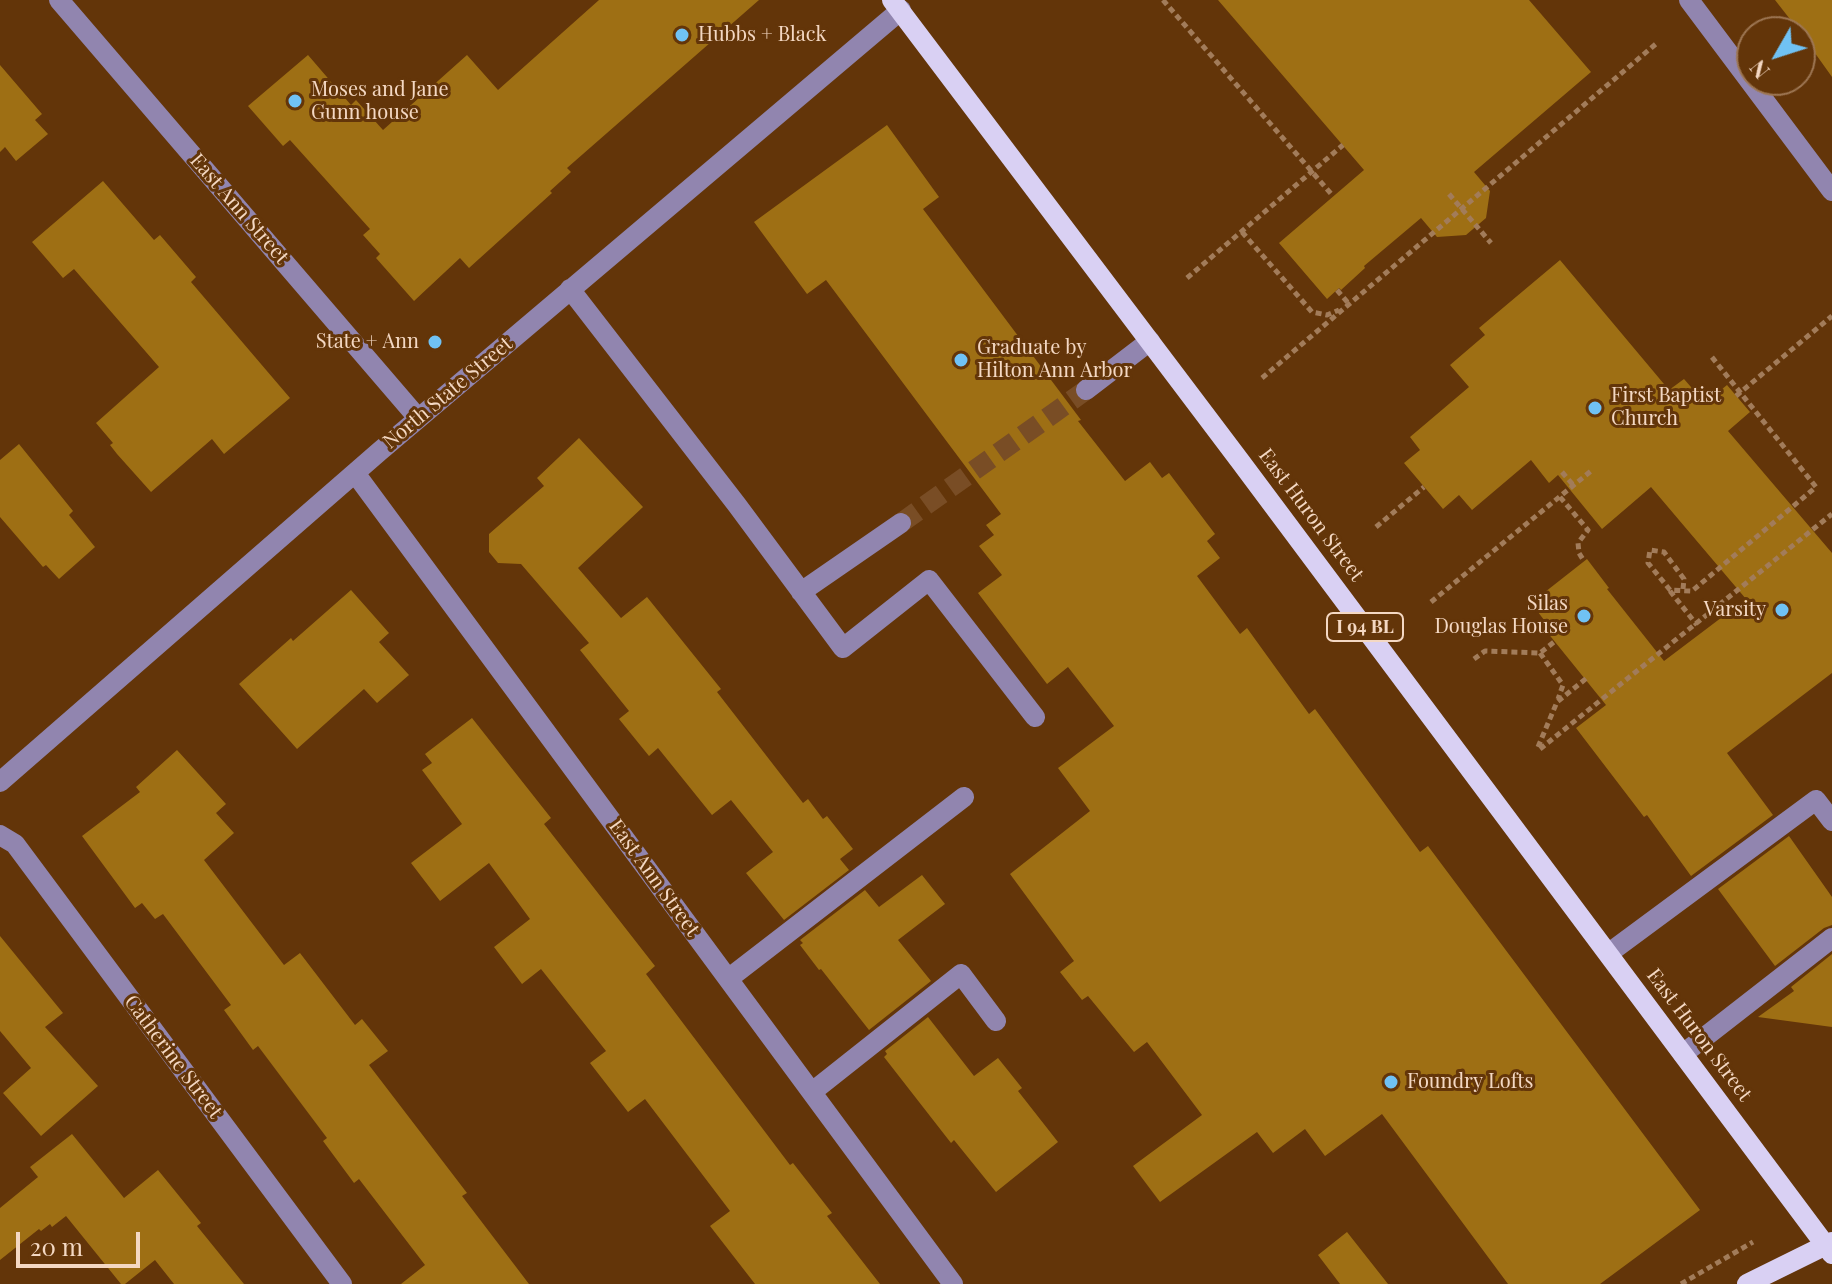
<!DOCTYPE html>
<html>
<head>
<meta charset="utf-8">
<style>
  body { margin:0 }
  #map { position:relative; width:1832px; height:1284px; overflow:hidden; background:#633509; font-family:"Playfair Display",serif }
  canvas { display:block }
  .north { position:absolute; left:1736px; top:16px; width:80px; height:80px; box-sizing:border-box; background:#633509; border:2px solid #9d7653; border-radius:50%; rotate:231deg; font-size:22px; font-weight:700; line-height:32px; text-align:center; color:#f4d8c3 }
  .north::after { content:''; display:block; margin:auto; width:28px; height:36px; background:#70c2f4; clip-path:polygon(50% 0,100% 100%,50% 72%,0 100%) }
  .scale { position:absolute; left:16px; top:1232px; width:124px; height:36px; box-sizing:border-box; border:4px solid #f4d8c3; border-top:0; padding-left:10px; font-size:24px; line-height:28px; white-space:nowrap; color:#f4d8c3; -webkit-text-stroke:6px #633509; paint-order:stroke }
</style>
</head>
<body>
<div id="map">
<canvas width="1832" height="1284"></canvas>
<div class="north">N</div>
<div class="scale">20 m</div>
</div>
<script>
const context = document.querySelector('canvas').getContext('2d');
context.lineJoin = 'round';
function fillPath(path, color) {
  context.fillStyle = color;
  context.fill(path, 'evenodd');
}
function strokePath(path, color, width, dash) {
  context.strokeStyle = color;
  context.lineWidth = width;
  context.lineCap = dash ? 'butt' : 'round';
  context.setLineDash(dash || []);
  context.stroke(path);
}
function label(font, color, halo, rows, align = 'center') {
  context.font = font + ' "Playfair Display",serif';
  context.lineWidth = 6;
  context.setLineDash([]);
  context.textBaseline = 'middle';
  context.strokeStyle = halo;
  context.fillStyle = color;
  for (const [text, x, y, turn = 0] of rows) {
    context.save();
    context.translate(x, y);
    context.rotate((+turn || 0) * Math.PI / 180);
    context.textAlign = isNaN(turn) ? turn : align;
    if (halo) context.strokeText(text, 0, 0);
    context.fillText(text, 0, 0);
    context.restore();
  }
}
const building = new Path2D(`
  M599,0H759L567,168L571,172L550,191L552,193L469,268L460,258L414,301L376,258L380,254L363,235L370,229L290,140L283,146L248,106L308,55L351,105L356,100L383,130L467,55L498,90Z
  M1218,0H1529L1591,72L1474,172L1490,191L1486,218L1466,235L1437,237L1421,218L1364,266L1365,268L1341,290L1339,288L1327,299L1279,243L1364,170Z
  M1775,0H1832V77L1800,32Z
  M0,65L42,114L35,120L48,134L16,161L5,147L0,152Z
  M887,125L939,197L923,209L1081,420L1078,421L1125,481L1150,462L1162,478L1169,473L1215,534L1207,541L1220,558L1197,576L1240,634L1247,628L1309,714L1315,709L1420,852L1428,846L1700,1210L1600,1284H1508L1382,1114L1325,1156L1305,1129L1273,1153L1257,1132L1160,1202L1133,1166L1202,1115L1147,1042L1134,1052L1088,996L1082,1000L1060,972L1074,961L1010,874L1090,811L1058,768L1114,726L1068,667L1047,684L978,593L1002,575L979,546L994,535L986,525L1001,514L826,280L807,294L754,222Z
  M103,181L154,240L160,235L196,277L191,282L290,398L224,454L212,439L151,492L117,454L110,445L113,443L96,423L159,367L74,269L63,278L32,242Z
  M1560,260L1669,390L1684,379L1705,403L1727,385L1750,412L1728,431L1832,553V673L1727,753L1773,815L1691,876L1647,815L1644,817L1576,728L1606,705L1547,632L1551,629L1531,603L1587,559L1609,588L1607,589L1664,661L1746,599L1651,487L1602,529L1558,475L1549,483L1531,460L1472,510L1459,495L1443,509L1404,463L1420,450L1410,437L1469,387L1450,365L1485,335L1479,328Z
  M579,438L643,507L578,568L621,618L647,597L721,689L717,692L803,803L808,799L823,819L827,816L853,849L840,859L849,870L784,920L746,873L773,852L731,800L712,815L658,748L649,756L619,719L629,711L580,650L589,643L521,564L498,563L489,552V534L544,486L537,478Z
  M19,444L73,511L69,515L95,547L59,579L46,565L43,567L0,517V460Z
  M351,590L389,633L379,642L409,675L377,703L364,689L297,749L239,684L291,638L293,641Z
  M472,718L551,818L544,824L655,966L646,974L790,1165L793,1163L832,1213L827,1216L880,1284H755L710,1226L730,1211L645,1099L628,1112L590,1063L606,1051L541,969L522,984L494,947L530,919L489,863L440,901L411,863L462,824L422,770L432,763L425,754Z
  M177,750L226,804L216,813L234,833L204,860L284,965L300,953L355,1025L362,1019L388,1051L369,1065L467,1193L462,1196L529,1284H401L425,1265L359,1179L354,1183L323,1141L327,1138L258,1046L253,1050L224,1010L231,1005L163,914L155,919L142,903L135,908L82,836L140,792L136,787Z
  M1789,836L1832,897V925L1824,928L1775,966L1718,889Z
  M922,875L945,904L898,940L931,981L869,1030L821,969L819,970L800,945L803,943L800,940L865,890L879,907Z
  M0,936L63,1013L45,1027L98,1086L41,1136L3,1093L31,1068L0,1031Z
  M1832,954V1027L1758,1017L1794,991L1791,987Z
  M928,1017L974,1076L998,1058L1022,1088L1018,1091L1058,1142L996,1192L954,1140L951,1143L884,1057L887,1054L885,1051Z
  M72,1134L124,1198L158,1170L201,1223L197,1226L244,1284H174L155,1260L125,1284H121L66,1216L52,1227L50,1224L41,1231L39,1229L0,1260V1208L38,1177L30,1167Z
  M1347,1232L1388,1284H1340L1318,1255Z`);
const minorTunnel = new Path2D(`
  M901,523L1086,390`);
const path = new Path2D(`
  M1163,0L1333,196
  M1449,194L1491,243
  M1242,232L1312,312L1327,315L1339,310
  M1187,278L1343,145
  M1337,290L1349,304
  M1262,378L1657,43
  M1736,396L1832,316
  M1562,472L1574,486
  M1560,497L1588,530L1578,543L1579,553L1584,561
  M1376,527L1424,487
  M1683,589L1684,579L1664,552L1650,550L1648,563L1670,590L1692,591L1816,487L1711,356
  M1670,591L1697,625
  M1431,602L1591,471
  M1540,653L1563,685L1558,699
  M1474,659L1485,651L1540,653L1554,642
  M1538,747L1557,702L1588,677
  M1540,749L1832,514
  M1681,1284L1753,1242`);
const minor = new Path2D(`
  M59,0L418,418
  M1689,0L1832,191
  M570,289L737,505L843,648L929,580L1035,717
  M1086,390L1150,341
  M355,473L953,1284
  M801,592L901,523
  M0,782L380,451L901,10
  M0,835L15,844L342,1284
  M1609,953L1816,800L1832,821
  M728,979L964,797
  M1683,1054L1832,938
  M812,1092L961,974L996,1021`);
const major = new Path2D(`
  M892,0L1240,461L1832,1254
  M1747,1284L1832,1242`);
const markers = [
  [682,35,8,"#70c2f4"],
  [295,101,8,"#70c2f4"],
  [435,342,8,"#70c2f4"],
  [961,360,8,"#70c2f4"],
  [1595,408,8,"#70c2f4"],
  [1782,610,8,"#70c2f4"],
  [1584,616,8,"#70c2f4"],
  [1391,1082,8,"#70c2f4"]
];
const shields = [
  [1365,627,76]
];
const shieldNames = [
  ["I 94 BL",1365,627]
];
const poiNames = [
  ["Hubbs + Black",698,35],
  ["Moses and Jane",311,90],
  ["Gunn house",311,113],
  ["State + Ann",419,342,"right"],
  ["Graduate by",977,348],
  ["Hilton Ann Arbor",977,371],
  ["First Baptist",1611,396],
  ["Church",1611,419],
  ["Silas",1568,604,"right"],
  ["Douglas House",1568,627,"right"],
  ["Varsity",1766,610,"right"],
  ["Foundry Lofts",1407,1082]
];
const streetNames = [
  ["East Ann Street",239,209,49],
  ["North State Street",448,393,-40],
  ["East Huron Street",1311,515,53],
  ["East Ann Street",654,878,54],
  ["East Huron Street",1699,1035,53],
  ["Catherine Street",173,1057,53]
];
fillPath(building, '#9e6f14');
strokePath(minorTunnel, '#794d25', 20, [20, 10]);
strokePath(path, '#a27c5a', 5, [6, 4]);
strokePath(minor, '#9185af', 20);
strokePath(major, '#d9d0f3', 20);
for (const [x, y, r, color] of markers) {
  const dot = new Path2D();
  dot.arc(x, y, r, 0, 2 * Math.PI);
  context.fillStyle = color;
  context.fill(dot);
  strokePath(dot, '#633509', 3);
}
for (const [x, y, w] of shields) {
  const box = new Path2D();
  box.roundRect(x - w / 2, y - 14, w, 28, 6);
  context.fillStyle = '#633509';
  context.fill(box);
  strokePath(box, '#f4d8c3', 2);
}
label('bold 18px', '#f4d8c3', null, shieldNames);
label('20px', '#f4d8c3', '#633509', poiNames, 'left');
label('20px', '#f4d8c3', '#633509', streetNames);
</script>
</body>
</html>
